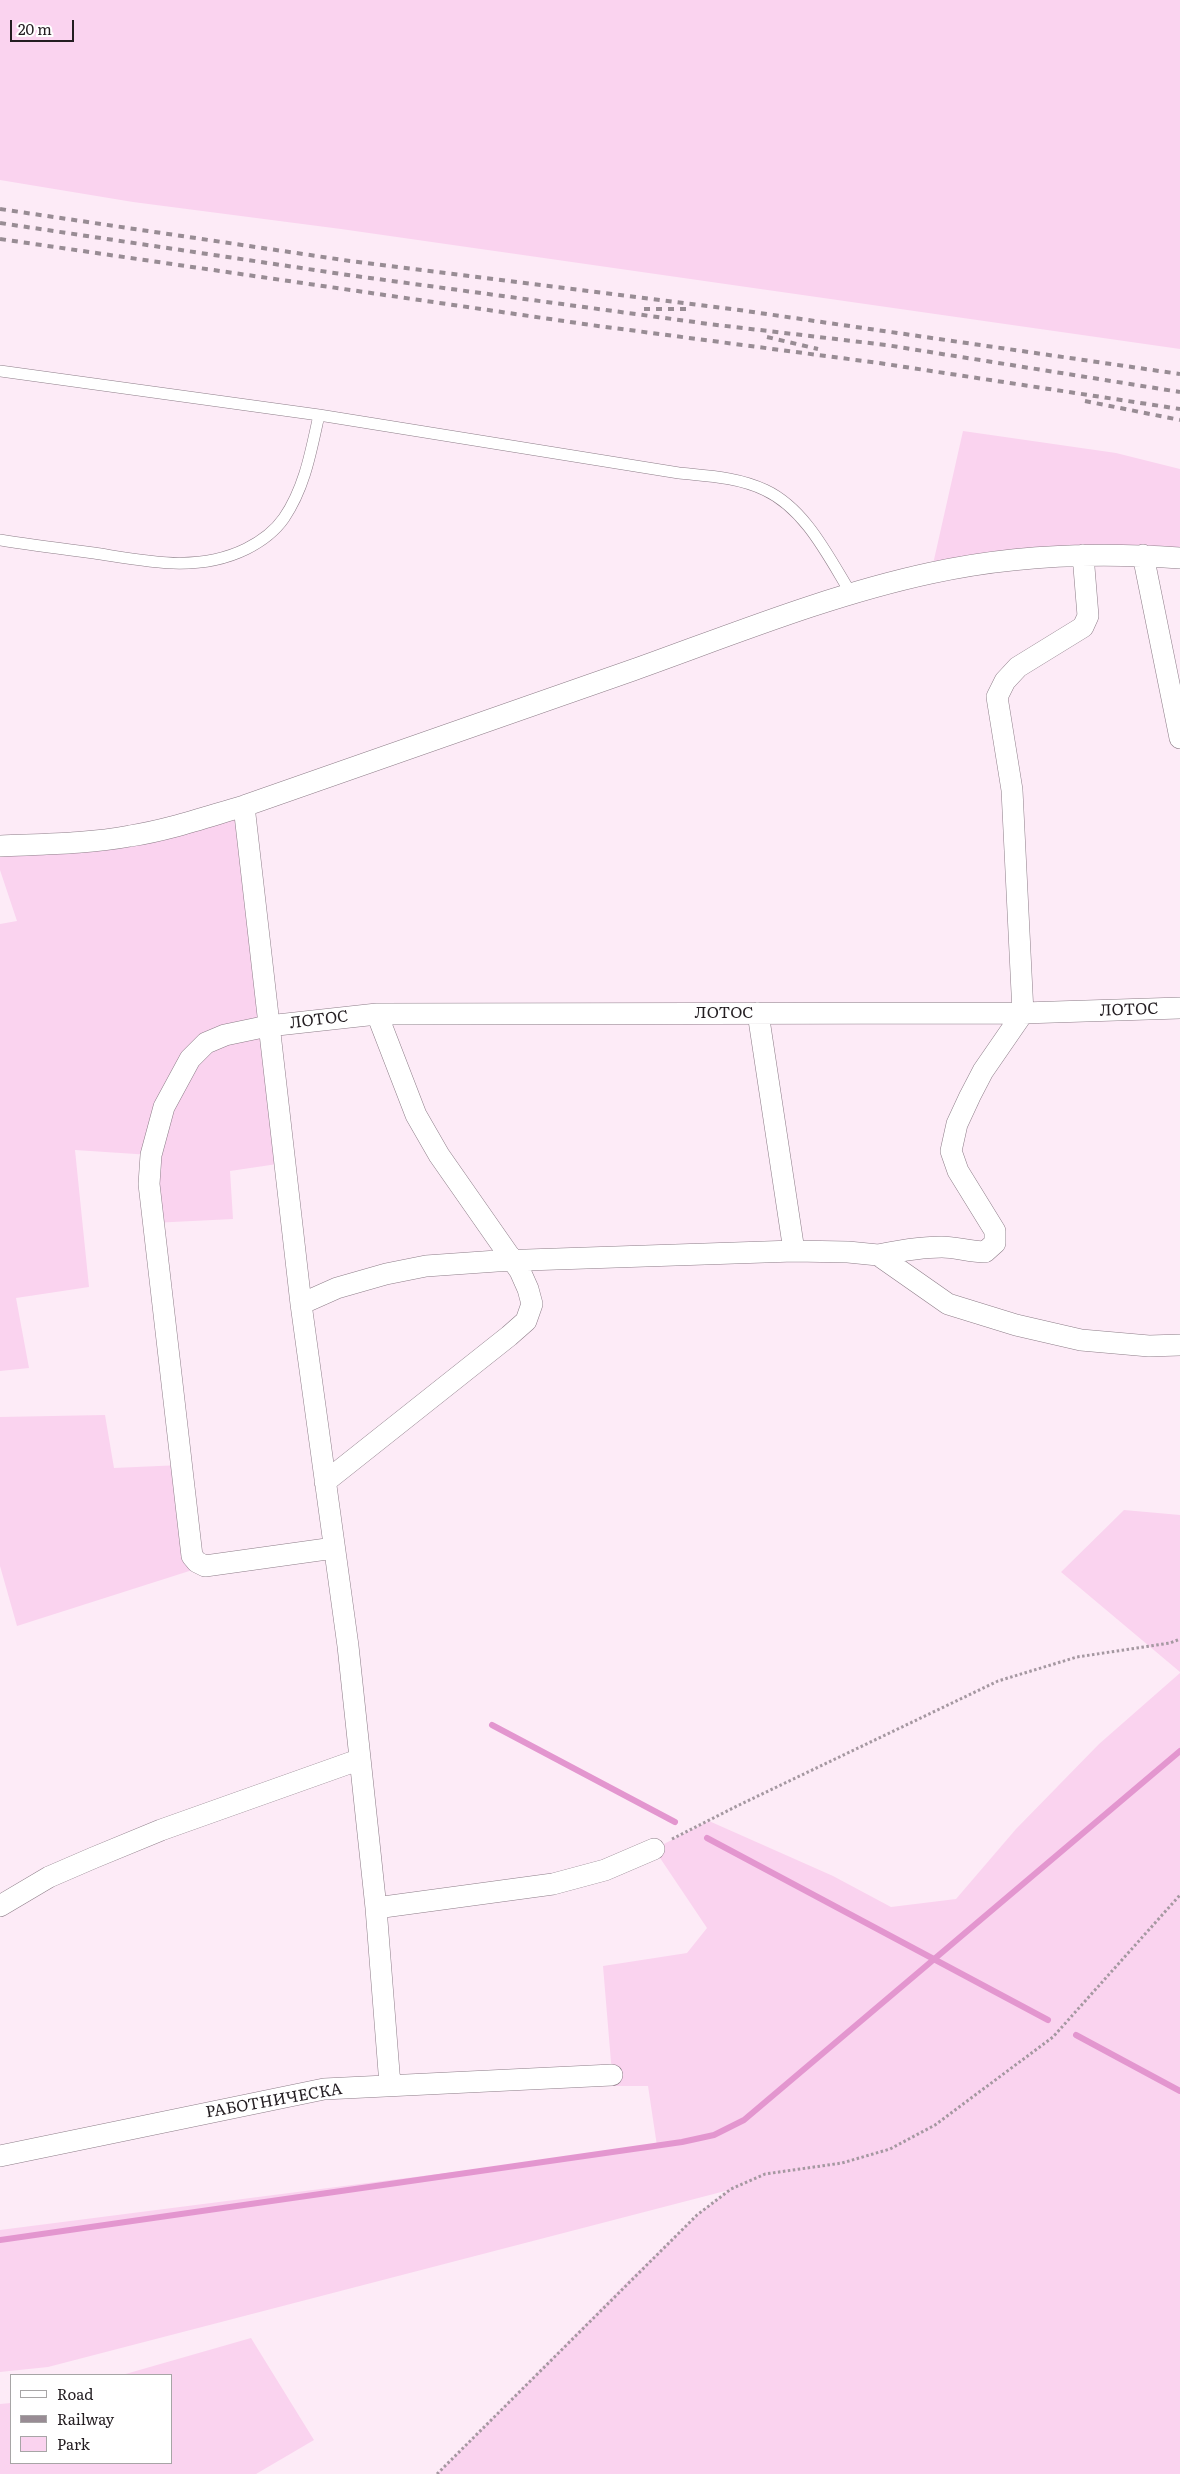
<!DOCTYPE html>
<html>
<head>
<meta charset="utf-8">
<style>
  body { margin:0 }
  #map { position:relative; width:1180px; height:2474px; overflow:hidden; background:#fdebf7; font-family:Literata,serif }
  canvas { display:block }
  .legend { position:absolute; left:10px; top:2374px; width:162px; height:90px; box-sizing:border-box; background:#fff; border:1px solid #a7a5a6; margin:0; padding:6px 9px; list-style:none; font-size:15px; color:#231d21 }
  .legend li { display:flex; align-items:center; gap:10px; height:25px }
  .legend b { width:25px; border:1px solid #a7a5a6 }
  .scale { position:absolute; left:10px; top:20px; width:64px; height:22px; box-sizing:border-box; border:2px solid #231d21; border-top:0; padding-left:6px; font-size:15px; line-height:18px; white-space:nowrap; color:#231d21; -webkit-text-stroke:4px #fff; paint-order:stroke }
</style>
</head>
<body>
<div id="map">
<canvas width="1180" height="2474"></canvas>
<ul class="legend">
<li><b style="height:6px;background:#fff"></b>Road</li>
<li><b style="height:6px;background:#988c94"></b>Railway</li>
<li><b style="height:14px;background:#fad3ef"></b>Park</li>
</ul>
<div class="scale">20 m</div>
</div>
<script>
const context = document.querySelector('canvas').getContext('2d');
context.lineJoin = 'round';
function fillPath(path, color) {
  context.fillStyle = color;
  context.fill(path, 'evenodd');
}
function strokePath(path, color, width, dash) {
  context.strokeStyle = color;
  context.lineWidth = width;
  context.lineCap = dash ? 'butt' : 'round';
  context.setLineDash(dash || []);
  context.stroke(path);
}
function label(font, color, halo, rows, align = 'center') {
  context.font = font + ' Literata,serif';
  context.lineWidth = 4;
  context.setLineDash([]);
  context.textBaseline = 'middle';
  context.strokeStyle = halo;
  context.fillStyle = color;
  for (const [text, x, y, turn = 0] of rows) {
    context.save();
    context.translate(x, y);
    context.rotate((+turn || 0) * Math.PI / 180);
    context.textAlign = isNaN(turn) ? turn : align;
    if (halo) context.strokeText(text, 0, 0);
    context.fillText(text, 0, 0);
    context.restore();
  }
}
const green = new Path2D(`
  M0,0H1180V349L341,229L133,202L0,180Z
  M963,431L1116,453L1180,469V558L931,573Z
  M244,806L284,1163L230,1171L233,1219L152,1223L151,1155L75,1150L89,1287L16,1298L29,1368L0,1371V924L17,921L0,870V846L81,842Z
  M105,1415L114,1468L181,1465L205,1566L17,1626L0,1566V1417Z
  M1124,1510L1180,1515V1672L1061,1572Z
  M1180,1673V2474H437L629,2280L697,2215L729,2190L48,2367L0,2372V2230L657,2146L648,2086H613L603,1966L687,1953L707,1928L654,1849L709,1821L833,1876L891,1907L956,1899L1016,1829L1099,1744Z
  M251,2338L314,2440L256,2474H0V2404L11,2403V2463H171V2375H122Z`);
const stream = new Path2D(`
  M492,1725L675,1822
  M707,1838L1048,2020
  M1076,2035L1180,2091
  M0,2240L682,2142L714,2135L744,2120L1180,1751`);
const path = new Path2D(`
  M672,1839L737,1806L998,1681L1077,1657L1170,1643L1180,1639
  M437,2474L697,2215L731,2189L765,2174L842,2163L890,2149L935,2125L1053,2037L1180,1895`);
const service = new Path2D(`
  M0,371L319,415L679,473C708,476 738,477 765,490C806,509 829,558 852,595
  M0,540C31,545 63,549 94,553C146,561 197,573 246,549C260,542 275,531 284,518C305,487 311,451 319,415`);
const minor = new Path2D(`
  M1143,555L1180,738
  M244,806L301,1304L348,1646L376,1908L390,2085
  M0,846C43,844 87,844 130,836C169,830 206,817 244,806C374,761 503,715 633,670C731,635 829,595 931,573C1012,555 1098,552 1180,558
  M758,1013L794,1251
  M878,1255C899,1251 920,1247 942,1247C956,1247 970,1252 985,1252L995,1243V1231L958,1171L951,1151L957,1124L970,1096L983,1071L1023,1013L1012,790L997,697L1005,681L1018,667L1083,627L1088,616L1083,555
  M301,1304L337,1288L386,1274L426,1266L497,1261L794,1251L848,1252L878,1255L948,1304L1016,1325L1081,1340L1149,1346L1180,1345
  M325,1482L509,1336L526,1321L532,1304L528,1289L520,1271L439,1155L416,1115L377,1014
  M334,1548L205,1566L197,1562L192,1556L149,1184L151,1155L164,1107L190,1059L206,1043L225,1035L268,1026L377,1014L1023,1013L1180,1008
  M0,1906L49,1877L93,1858L161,1830L358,1760
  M376,1908L553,1884L605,1870L654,1849
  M0,2156L324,2089L612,2075`);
const rail = new Path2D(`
  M0,209L350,261L739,310L1180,374
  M0,223L348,275L709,324L886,345L1180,392
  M0,239L591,325L879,363L1180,409
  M644,309H689
  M767,337L818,349
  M1085,401L1180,420`);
const streetNames = [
  ["ЛОТОС",1129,1010,-2],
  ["ЛОТОС",724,1013],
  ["ЛОТОС",319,1020,-7],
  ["РАБОТНИЧЕСКА",274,2101,-10]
];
fillPath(green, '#fad3ef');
strokePath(stream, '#e396cf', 6);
strokePath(service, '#8d7d88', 12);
strokePath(minor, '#8d7d88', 22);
strokePath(path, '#a598a1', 3, [2.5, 2.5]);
strokePath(service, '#fff', 11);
strokePath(minor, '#fff', 21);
strokePath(rail, '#988c94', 4, [6, 6]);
label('16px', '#231d21', '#fff', streetNames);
</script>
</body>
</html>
